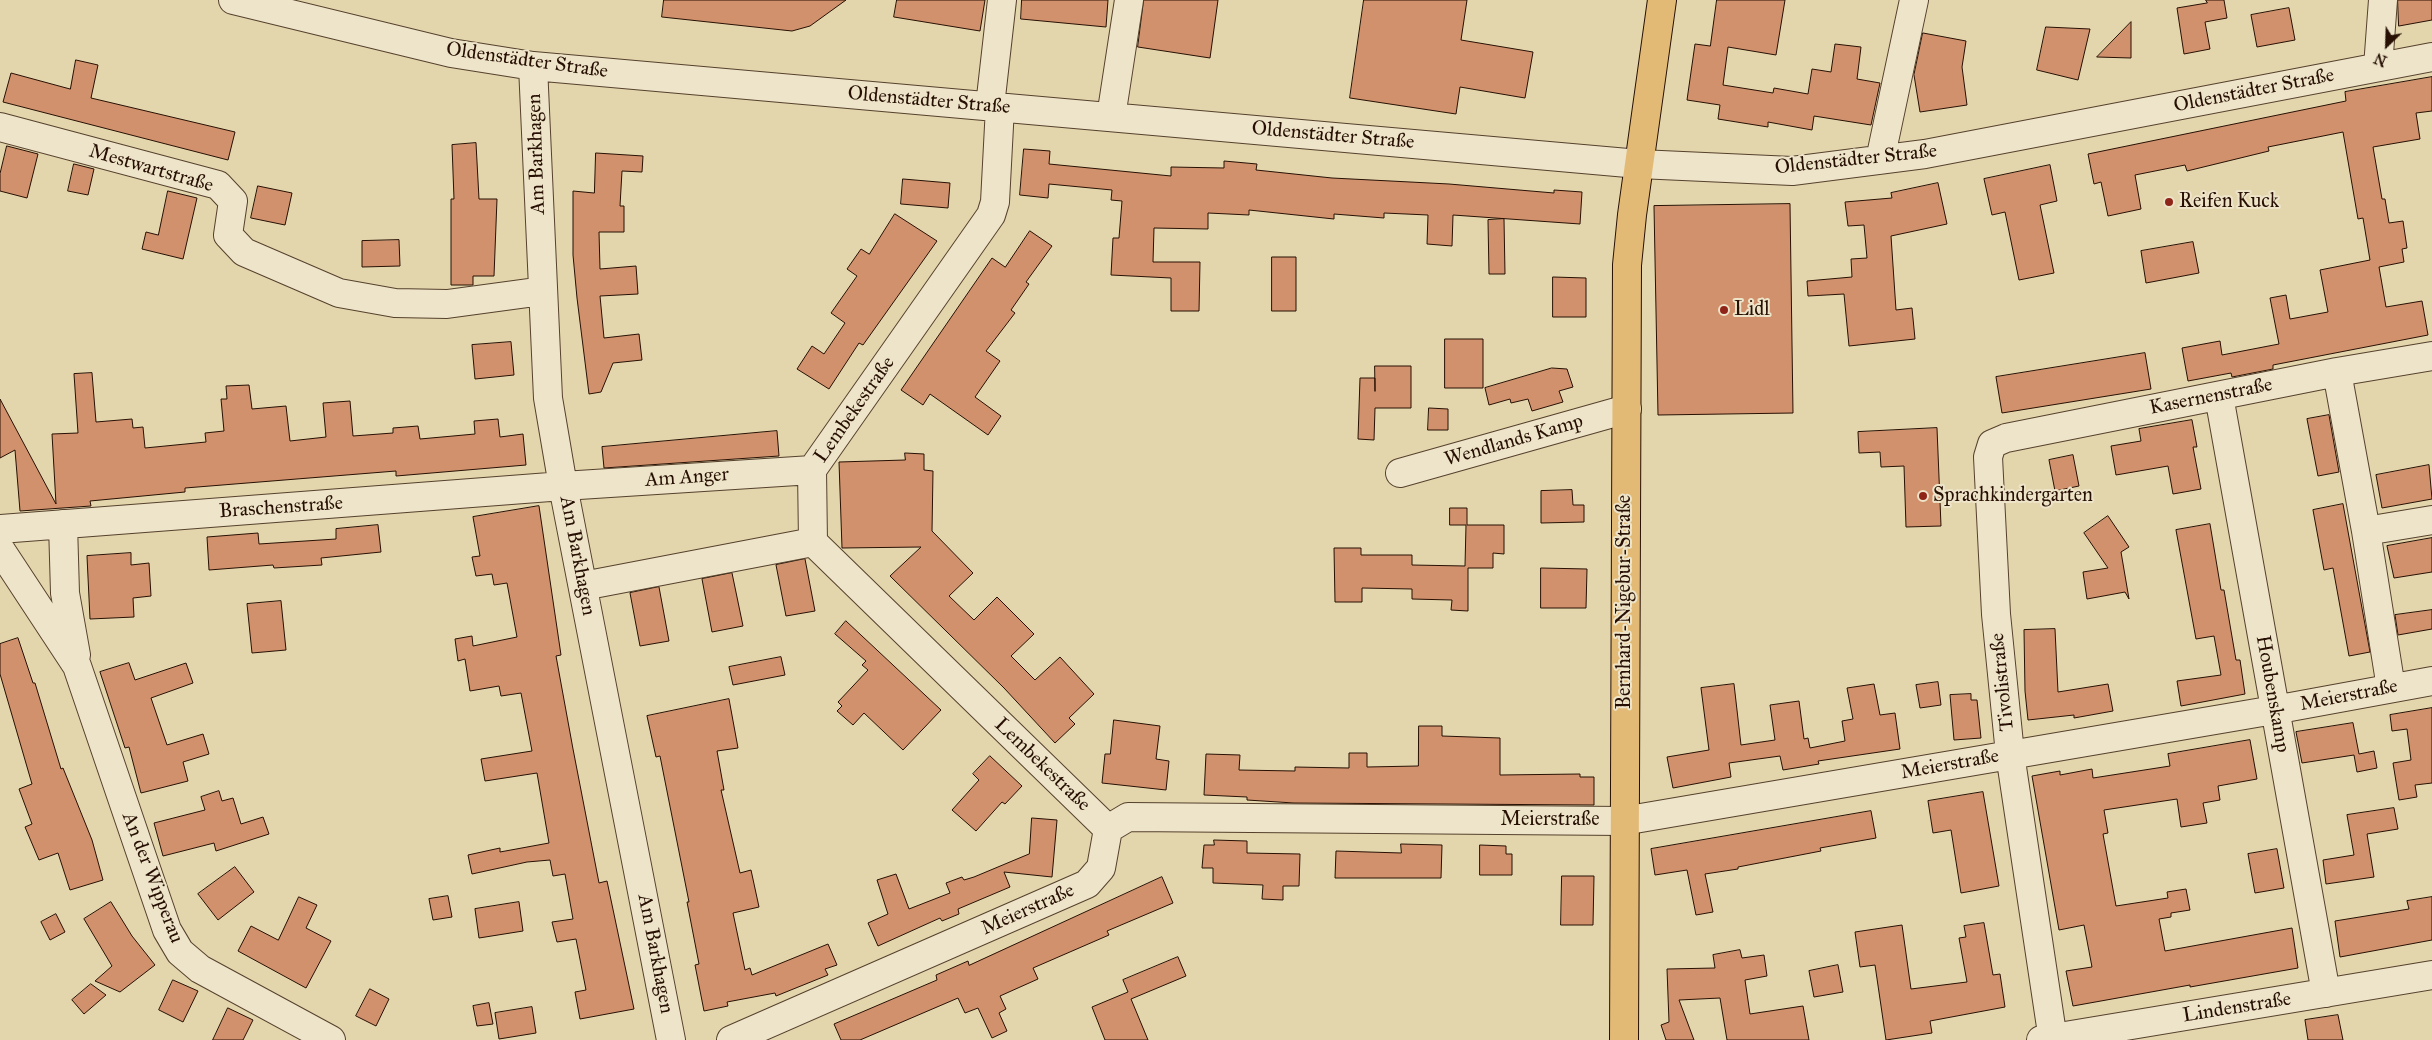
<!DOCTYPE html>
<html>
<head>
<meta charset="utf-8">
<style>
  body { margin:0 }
  #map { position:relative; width:2432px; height:1040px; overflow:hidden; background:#e3d5ac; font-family:"IM FELL Great Primer",serif }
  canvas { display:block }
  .north { position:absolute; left:2362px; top:20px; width:50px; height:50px; -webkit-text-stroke:4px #ede4c9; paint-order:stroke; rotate:204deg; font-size:14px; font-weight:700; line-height:20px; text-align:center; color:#271003 }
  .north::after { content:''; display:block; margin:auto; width:18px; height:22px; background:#271003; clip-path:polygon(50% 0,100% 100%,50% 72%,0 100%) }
</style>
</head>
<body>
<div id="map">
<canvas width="2432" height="1040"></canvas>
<div class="north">N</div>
</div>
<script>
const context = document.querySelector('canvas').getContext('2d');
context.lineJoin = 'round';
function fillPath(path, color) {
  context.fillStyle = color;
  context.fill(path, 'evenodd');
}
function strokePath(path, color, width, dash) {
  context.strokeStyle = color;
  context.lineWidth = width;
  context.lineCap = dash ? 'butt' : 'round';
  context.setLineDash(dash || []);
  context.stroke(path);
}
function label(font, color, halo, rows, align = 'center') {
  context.font = font + ' "IM FELL Great Primer",serif';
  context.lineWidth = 4;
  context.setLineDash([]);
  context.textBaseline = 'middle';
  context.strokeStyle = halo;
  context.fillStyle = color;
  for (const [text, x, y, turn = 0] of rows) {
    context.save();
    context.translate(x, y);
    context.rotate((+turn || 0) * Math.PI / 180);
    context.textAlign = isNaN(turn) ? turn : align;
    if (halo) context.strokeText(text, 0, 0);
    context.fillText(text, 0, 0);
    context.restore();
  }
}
const building = new Path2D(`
  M664,0H846L810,26L792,31L662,17Z
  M897,0H985L980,31L894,17Z
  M1022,0H1108L1106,27L1021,19Z
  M1144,0H1218L1210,58L1138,47Z
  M1364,0H1467L1461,40L1533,52L1525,98L1460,87L1456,114L1350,98Z
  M1717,0H1785L1776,55L1728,47L1723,85L1773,93L1774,88L1808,94L1812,69L1831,72L1835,44L1861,47L1857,79L1880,83L1871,125L1814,116L1812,130L1768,122V127L1718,119L1720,105L1687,100L1695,44L1710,46Z
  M2206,0H2224L2227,18L2205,22L2210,49L2184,54L2177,8L2207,3Z
  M2398,0H2432V20L2399,26Z
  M2289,8L2295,40L2257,47L2251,15Z
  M2131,22V58L2097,57Z
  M2046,27L2090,29L2078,80L2037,70Z
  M1923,33L1966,41L1962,67L1967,105L1920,112L1914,75Z
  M76,60L98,65L91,98L235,132L228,160L3,102L11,73L70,89Z
  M2432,77V111L2416,113L2420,139L2373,147L2382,199H2385L2389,223L2403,221L2407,248L2402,249L2404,262L2379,267L2386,307L2422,301L2428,335L2273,365V369L2232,377L2231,373L2188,381L2182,348L2220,341L2222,355L2279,344L2270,298L2286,295L2290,319L2328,312L2320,270L2370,260L2363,218L2358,219L2343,132L2268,147L2269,151L2187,171L2185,165L2135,175L2141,209L2108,216L2101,182L2094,184L2088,154L2346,101L2345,92Z
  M476,143L479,199H497L494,276H473V285H451V199H454L452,145Z
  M7,146L38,154L27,198L0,191V174Z
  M1024,149L1050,151L1049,164L1171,176V167L1224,168V161L1257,164L1256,170L1332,178L1449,184L1554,193V190L1582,192L1580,224L1453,215L1452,246L1427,244L1428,215L1384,213V218L1334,214V219L1249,210V215L1208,213V229L1154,228L1153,262H1200L1199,311H1171V278L1111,275L1113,238H1119L1122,201L1111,200L1112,190L1049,184L1048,198L1020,195Z
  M596,153L643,156L642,172L622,171L620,206H624V232H599L600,269L636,266L638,294L600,296L604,338L639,334L642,360L613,363L601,392L589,394L577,298L573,255V191L594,193Z
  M74,164L94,169L88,195L68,191Z
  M2050,165L2057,201L2040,205L2054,273L2019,280L2005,212L1992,215L1984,179Z
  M903,179L950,183L948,208L901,204Z
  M1938,183L1947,224L1891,236L1896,310L1912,308L1915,339L1849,346L1844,294L1808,296L1807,281L1852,277L1851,259L1867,258L1864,225L1848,226L1845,202L1892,198L1891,193Z
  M258,186L292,193L285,225L251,218Z
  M168,191L197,198L183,259L142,249L146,232L158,235Z
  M1790,204L1793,413L1658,415L1654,206Z
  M895,214L937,241L863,345L859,343L829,389L797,369L812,346L824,354L845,323L831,313L857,276L847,269L861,249L869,254Z
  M1504,219L1505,274H1489L1488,220Z
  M1030,231L1052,246L1026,282L1029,284L1011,310L1015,313L986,351L1000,361L975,397L1001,416L988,435L930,394L923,405L901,390L992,258L1005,267Z
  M399,240L400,266L362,267V241Z
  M2193,242L2199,273L2146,283L2141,251Z
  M1272,257H1296V311H1272Z
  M1553,277L1586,278V317H1553Z
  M1445,339H1483V388H1445Z
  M511,342L514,375L475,379L472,345Z
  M2145,353L2151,389L2002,413L1996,377Z
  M1375,366H1411V408H1375L1374,440L1358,439L1360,378H1375V391Z
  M1552,368L1567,369L1573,387L1559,391L1563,402L1532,411L1528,399L1511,403L1510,399L1489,405L1485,388Z
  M92,373L96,422L132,419L133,428L143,427L145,448L206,442L205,433L224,431L221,399H227L226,386L249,385L252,409L286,406L290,441L326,437L323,403L350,401L353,436L393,433V428L418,426L420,439L475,434L474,421L498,419L500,437L523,434L526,465L396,476V471L185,488V492L90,501L91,506L20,511L15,450L0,458V399L56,504L52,434L78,433L74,374Z
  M1429,408L1448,409V430H1428Z
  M2329,415L2339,472L2318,476L2307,419Z
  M2192,420L2197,447H2193L2201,489L2173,494L2168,466L2116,475L2111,446L2141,441L2139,429Z
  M1937,428L1941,526L1906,527L1904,466L1881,467L1880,452L1859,453L1858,432Z
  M777,431L779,456L604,468L602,447Z
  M905,453L924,454V470L933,471L932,531L973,573L949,596L974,620L997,597L1034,634L1011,656L1035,680L1060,657L1094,694L1069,718L1075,724L1055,743L1004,688L890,576L921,547L842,548L839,462L905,460Z
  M2073,455L2079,486L2055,491L2049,460Z
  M2429,465L2432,499L2382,508L2376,475Z
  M1572,490L1573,505H1584V522L1541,523V491Z
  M2343,504L2370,652L2349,656L2333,568L2324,570L2313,510Z
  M539,506L561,655L556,656L573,749L599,883L607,881L634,1009L580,1019L575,992L586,990L576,939L557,942L552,922L573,919L565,874L553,876L550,860L527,862L472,874L468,855L500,848V852L549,843L537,773L485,781L481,759L532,751L521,693L501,696L499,686L470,691L465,659L458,661L455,639L472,636L473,646L517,637L507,583L494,585L492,574L476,576L472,557L480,556L473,517Z
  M1450,508H1467V525H1504V554L1493,553V568H1468V611L1451,610L1452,600L1412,599V589L1362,588V602H1335L1334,548H1361V555H1412V565L1465,566L1466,525H1450Z
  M2108,516L2129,547L2121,552L2129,599L2125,592L2087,599L2083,572L2108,568L2084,533Z
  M2210,524L2221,590H2224L2236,660H2240L2245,694L2181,706L2177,681L2221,675L2214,636L2196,639L2176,530Z
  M378,525L381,552L321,558L322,565L274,568L273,565L209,570L207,537L258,533L259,544L336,539V529Z
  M2432,538V572L2394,578L2387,546Z
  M131,553V565L149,563L151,596L133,598L134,617L90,619L87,556Z
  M805,559L815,611L786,616L776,565Z
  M1541,568L1587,569L1586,608H1541Z
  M732,573L743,626L712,632L702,579Z
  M659,587L669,641L640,646L630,593Z
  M281,601L286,650L252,653L247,604Z
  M2432,610V629L2398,635L2395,615Z
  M846,621L941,710L903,750L864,713L853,725L837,711L842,706L838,702L868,670L862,665L866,661L835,634Z
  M2055,629L2058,692L2108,684L2113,711L2074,718V715L2028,720L2025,691L2024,630Z
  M18,638L33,683H35L61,769L63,768L92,840L103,880L70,890L58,853L39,860L25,827L32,824L19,789L32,784L0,674V644Z
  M781,657L785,675L733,685L729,667Z
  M129,663L135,680L186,663L193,683L151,698L167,745L203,734L209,754L183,762L188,781L141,793L129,747L125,748L100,672Z
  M1938,682L1941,705L1920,708L1916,685Z
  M1734,684L1741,745L1775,740L1770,705L1799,701L1804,739L1808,738L1810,748L1845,741L1842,721L1853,719L1847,688L1874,684L1880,715L1895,713L1900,749L1818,761L1819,764L1783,770L1780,756L1729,763L1731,777L1673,788L1667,757L1709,750L1701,688Z
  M1971,694V700H1977L1981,738L1954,740L1950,695Z
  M729,699L738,748L717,751L724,790H721L740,873L751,870L759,907L733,913L745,970L750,968L752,975L828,944L837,965L825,969L828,975L776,996L775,993L727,1002L728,1006L704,1011L695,965L699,964L687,902H689L660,756L656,757L647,716Z
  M2432,708V783L2415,785L2417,797L2399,800L2393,763L2411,760L2407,729L2392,731L2390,715Z
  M1114,720L1160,726L1156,759L1169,761L1166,790L1102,783L1105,754H1110Z
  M2353,723L2359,754L2374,751L2377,768L2357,772L2354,755L2302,763L2296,732Z
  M1419,726H1442V736L1500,738V775L1580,774V777H1594V805L1294,803L1247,800V797L1204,795L1206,754L1240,755L1239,770L1295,771V767L1349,768V753H1367V767L1418,766Z
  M2250,740L2257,779L2218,786L2220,800L2203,803L2207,823L2181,827L2177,799L2104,810L2108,833L2103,834L2116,906L2168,898L2167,892L2186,889L2190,910L2171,913V917L2159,919L2165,951L2292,928L2298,968L2190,987V985L2073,1006L2066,971L2092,967L2084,925L2059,930L2032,776L2060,771V775L2092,769L2093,778L2170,766L2168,754Z
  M990,756L1022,786L1005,804L1002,802L976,831L952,810L979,780L973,774Z
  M219,791L222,801L233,798L241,824L263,817L269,834L216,851L214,843L163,856L154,823L205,810L201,797Z
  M1983,792L1999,886L1961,893L1951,830L1933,833L1928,801Z
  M2394,808L2398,829L2367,834L2374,877L2326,884L2323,860L2354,855L2347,815Z
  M1871,811L1876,838L1820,848L1821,851L1738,867V869L1705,874L1713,912L1696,915L1687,870L1655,875L1651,849Z
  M1032,818L1057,820L1052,877L1004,872L1010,887L958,909L959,914L942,921L940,918L878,946L868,923L888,914L877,880L896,874L909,909L950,893L946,883L962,877L964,880L974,877L1029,854Z
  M1214,840L1247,841V853L1300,854L1299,886H1283V900L1262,899L1263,885L1213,883V868H1202L1204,845H1214Z
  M1401,844L1442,845L1441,878H1335L1336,851L1401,853Z
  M1480,845L1506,846V854H1512V875H1480Z
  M2277,849L2284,888L2255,893L2248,854Z
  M235,867L254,892L218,920L198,894Z
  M1562,876H1594L1593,925H1561Z
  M1162,877L1173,903L1107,931L1109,935L1033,968L1038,979L1000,996L1006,1009L999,1013L1007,1031L992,1038L978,1008L965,1013L958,998L860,1040H841L834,1024L937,980L936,975L968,961L969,965Z
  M448,896L452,917L433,920L429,899Z
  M299,897L317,905L306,928L331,941L306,988L238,951L251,926L278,940Z
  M2432,897V940L2340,957L2335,921L2409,909L2407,901Z
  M111,902L132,936L155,965L120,992L95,981L112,966L84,919Z
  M519,902L523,931L479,938L475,909Z
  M56,914L65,932L50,940L41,922Z
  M1984,923L1993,975L2000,974L2005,1007L1930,1021L1932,1033L1886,1040L1875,965L1860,967L1855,932L1902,925L1911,989L1967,982L1959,938L1966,937L1964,926Z
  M1740,950L1742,958L1764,955L1767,976L1745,980L1750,1014L1803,1006L1809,1040H1727L1720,998L1679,1000L1694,1040H1666L1661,1025L1669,1022L1667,969L1715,968L1713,955Z
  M1178,957L1186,976L1131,999L1148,1040H1105L1092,1007L1128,992L1123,980Z
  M1838,965L1843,992L1814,997L1809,971Z
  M173,980L198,991L183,1022L159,1010Z
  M91,984L106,995L84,1014L72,1000Z
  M370,989L389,999L376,1026L356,1016Z
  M489,1003L493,1024L477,1026L473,1006Z
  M532,1007L536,1033L499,1039L495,1013Z
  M228,1008L253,1020L243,1040H213Z
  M2338,1015L2343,1040H2308L2305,1020Z`);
const minor = new Path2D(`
  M233,0L451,53L533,66L1639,164L1792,171L1925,154L2432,57
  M533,66L548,398L563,486L671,1040
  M2378,67L2383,0
  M990,106L1002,0
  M1000,107L995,202L991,215L812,470L813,542L1108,829
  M1111,117L1129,0
  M0,127L218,185L233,201L228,235L244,252L339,293L395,303L447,304L543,291
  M1880,160L1914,0
  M2337,372L2366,531L2391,688
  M2219,396L2326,993
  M1400,473L1627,409
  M63,524L65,593L76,655
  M0,529L563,486L812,470
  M2366,531L2432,520
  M0,549L77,666L167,930L180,952L200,969L331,1040
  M583,586L813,542
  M731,1040L1087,884L1101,868L1108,829L1128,817L1623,821L2274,710L2432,681
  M2041,1040L2432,975
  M2053,1040L2010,754L1996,614L1988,457L1992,444L2006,438L2337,372L2432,356`);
const major = new Path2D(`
  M1624,1040L1627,265L1632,215L1662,0`);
const markers = [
  [2169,202,5,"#8f2418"],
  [1724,310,5,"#8f2418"],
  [1923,496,5,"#8f2418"]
];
const streetNames = [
  ["Oldenstädter Straße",527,61,8],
  ["Oldenstädter Straße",2254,91,-11],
  ["Oldenstädter Straße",929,101,5],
  ["Oldenstädter Straße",1333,136,5],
  ["Am Barkhagen",537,154,-92],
  ["Oldenstädter Straße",1856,160,-6],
  ["Mestwartstraße",151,169,16],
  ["Kasernenstraße",2211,397,-11],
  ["Lembekestraße",855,410,-55],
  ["Wendlands Kamp",1514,441,-16],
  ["Am Anger",687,478,-4],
  ["Braschenstraße",281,508,-4],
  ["Am Barkhagen",577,556,79],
  ["Bernhard-Nigebur-Straße",1625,602,-90],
  ["Tivolistraße",2003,682,-96],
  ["Houbenskamp",2272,694,80],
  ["Meierstraße",2349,696,-11],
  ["Lembekestraße",1042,765,44],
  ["Meierstraße",1950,765,-10],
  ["Meierstraße",1550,820],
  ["An der Wipperau",152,878,69],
  ["Meierstraße",1028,910,-24],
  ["Am Barkhagen",655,954,79],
  ["Lindenstraße",2237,1008,-9]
];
const poiNames = [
  ["Reifen Kuck",2179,202],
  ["Lidl",1734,310],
  ["Sprachkindergarten",1933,496]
];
fillPath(building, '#d1916d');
strokePath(building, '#271003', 1);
strokePath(minor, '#56412d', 30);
strokePath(major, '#271003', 30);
strokePath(minor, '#ede4c9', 28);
strokePath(major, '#e2ba76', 28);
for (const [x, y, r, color] of markers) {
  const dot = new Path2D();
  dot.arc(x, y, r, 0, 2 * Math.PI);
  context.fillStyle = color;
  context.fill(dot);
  strokePath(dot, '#ede4c9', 2);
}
label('20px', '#271003', '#ede4c9', streetNames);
label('20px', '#271003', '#ede4c9', poiNames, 'left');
</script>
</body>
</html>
